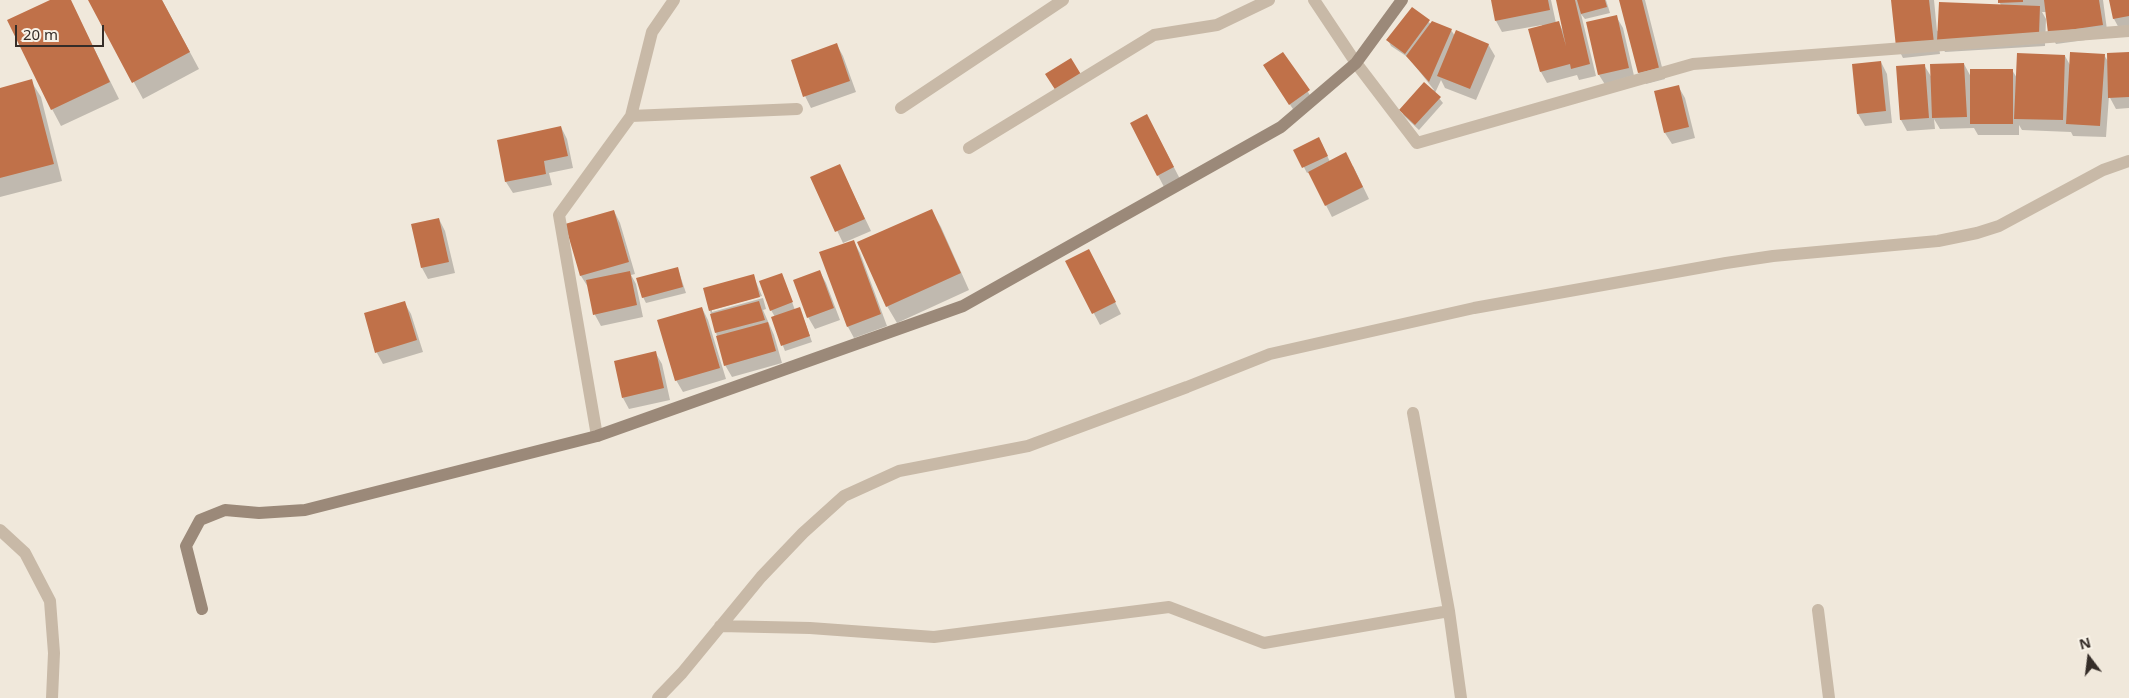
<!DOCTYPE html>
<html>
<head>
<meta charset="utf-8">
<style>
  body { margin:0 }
  #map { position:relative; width:2129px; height:698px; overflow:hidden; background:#f0e8db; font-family:"Noto Sans",sans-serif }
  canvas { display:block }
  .north { position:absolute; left:2064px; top:633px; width:50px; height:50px; -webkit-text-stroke:4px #f8f2e7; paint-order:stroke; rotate:345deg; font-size:14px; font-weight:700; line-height:20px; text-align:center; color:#352d28 }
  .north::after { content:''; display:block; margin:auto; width:18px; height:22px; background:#352d28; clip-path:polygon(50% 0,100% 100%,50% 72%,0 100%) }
  .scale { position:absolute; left:15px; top:25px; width:89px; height:22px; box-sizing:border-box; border:2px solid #352d28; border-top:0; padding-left:6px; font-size:15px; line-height:18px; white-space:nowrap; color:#352d28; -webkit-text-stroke:4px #f8f2e7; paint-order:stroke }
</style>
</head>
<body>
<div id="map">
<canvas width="2129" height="698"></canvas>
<div class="north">N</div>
<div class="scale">20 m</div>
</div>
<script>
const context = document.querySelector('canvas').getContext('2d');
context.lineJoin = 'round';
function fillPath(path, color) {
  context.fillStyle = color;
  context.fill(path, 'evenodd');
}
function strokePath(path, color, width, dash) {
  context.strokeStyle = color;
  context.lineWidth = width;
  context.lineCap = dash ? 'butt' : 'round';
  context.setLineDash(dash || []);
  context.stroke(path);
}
const shadow = new Path2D(`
  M53,0H70L119,99L61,126L52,109Z
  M89,0H162L199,69L143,99Z
  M1492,0H1551L1556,23H1559L1563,31L1557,0H1606L1610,13L1585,19L1581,14L1596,76L1579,80L1577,75L1547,83L1541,72L1542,25L1502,32L1496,21Z
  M1620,0H1645L1665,79L1646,84L1639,73Z
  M1893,0H1934L1937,31L2001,6L1999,0H2103L2108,37L2056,44L2049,32L2047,12H2042L2046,19L2045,46L1945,52L1938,40L1940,54L1903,58L1897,46Z
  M2111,0H2129V29L2120,30L2114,19Z
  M1412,8L1431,24L1432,22L1451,30L1455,36L1488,44L1495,56L1476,100L1445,88L1441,80L1435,93L1443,103L1419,130L1404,116L1401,110L1434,90L1409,58L1391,46L1388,40Z
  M1616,16L1623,28L1635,80L1606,86L1599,75L1587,23Z
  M837,45L843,56L856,92L811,108L805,96Z
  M1283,53L1315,103L1297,115L1264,66Z
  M2129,53V108L2116,109L2109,96L2106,137L2073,136L2071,132L2022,130L2019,125V135H1978L1974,128L1940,129L1934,119L1935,129L1907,131L1901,120L1924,65L1932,78L1964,64L1971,77L2012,70L2017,78L2065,56L2070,65L2104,55L2109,63Z
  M1881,62L1887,74L1892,123L1865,126L1858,114L1853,65Z
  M31,81L41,97L62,181L0,197V89Z
  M1678,86L1685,98L1695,138L1672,144L1665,133Z
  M1131,123L1153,127L1180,179L1164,187Z
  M561,127L567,139L573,168L549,173L552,185L513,193L506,182L498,141Z
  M1322,144L1330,162L1353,166L1369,199L1332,217L1309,172L1307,173L1295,150Z
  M840,166L871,231L843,243L812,178Z
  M931,210L941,227L969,290L897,323L887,306Z
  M614,211L620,223L635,274L631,275L636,284L643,317L601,326L595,315L588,287L581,276L567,225Z
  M439,219L445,231L455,273L428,279L422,268Z
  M854,242L860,253L887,326L854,338L848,327Z
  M1067,262H1095L1121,314L1100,325Z
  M678,269L686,293L646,303L643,297Z
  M820,272L826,283L840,320L815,329L808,317Z
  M753,275L762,296L712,310V312L763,298L766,309L763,310L774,335L782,363L732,377L725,365L704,289Z
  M782,275L795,310L802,314L812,342L785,351L772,318L775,317L771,310Z
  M404,302L411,314L423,352L383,364L377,353L365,314Z
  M702,308L708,320L726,379L683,392L676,380Z
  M655,352L662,364L670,400L629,409L623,398Z`);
const building = new Path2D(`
  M50,0H71L110,82L51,110L7,20Z
  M88,0H162L190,52L132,83Z
  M1491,0H1548L1550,10L1495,21Z
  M1556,0H1575L1590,64L1571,69L1570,64L1540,72L1528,29L1559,21L1566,46Z
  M1577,0H1605L1607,7L1581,14Z
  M1619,0H1642L1659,68L1638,73Z
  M1891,0H1929L1934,43L1896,47Z
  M1998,0H2023V2L1998,3Z
  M2044,0H2099L2103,25L2048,33Z
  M2109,0H2129V16L2113,19Z
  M1939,2L2040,6L2039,35L1937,41Z
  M1412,7L1430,20L1405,54L1386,40Z
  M1617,15L1629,68L1598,75L1586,22Z
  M1432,21L1452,29L1429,82L1406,56Z
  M1456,30L1489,44L1470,89L1437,76Z
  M837,43L850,81L803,97L791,60Z
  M1283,52L1310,90L1289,105L1263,65Z
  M2070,52L2105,54L2100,126L2066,124Z
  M2129,52V97L2108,98L2107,53Z
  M2017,53L2065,55L2063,120L2014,119Z
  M1071,58L1082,76L1056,91L1045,74Z
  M1881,61L1886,111L1857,114L1852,64Z
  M1964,63L1967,117L1932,118L1930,64Z
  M1925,64L1929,118L1900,120L1896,66Z
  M1970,69H2013V124H1970Z
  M32,79L54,164L0,178V88Z
  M1424,82L1441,97L1415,125L1399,110Z
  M1679,85L1689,127L1664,133L1654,91Z
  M1147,114L1174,167L1157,176L1130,123Z
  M561,126L568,156L544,161L546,174L505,182L497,140Z
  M1319,137L1328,156L1302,168L1293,150Z
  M1346,152L1363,187L1325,206L1308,172Z
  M840,164L865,219L835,232L810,177Z
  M932,209L961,273L886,307L857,242Z
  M614,210L629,262L580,276L565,224Z
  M439,218L449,262L421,268L411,224Z
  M854,240L881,314L847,327L819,252Z
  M1089,249L1116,302L1092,314L1065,261Z
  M678,267L683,287L642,298L636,278Z
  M820,270L834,308L807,318L793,280Z
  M630,271L637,305L593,315L586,280Z
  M782,273L793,302L770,311L759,281Z
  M754,274L760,297L709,311L703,288Z
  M405,301L417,340L375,353L364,313Z
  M759,301L765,320L715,333L710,314Z
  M702,307L720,368L675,381L657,320Z
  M800,307L810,336L781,346L771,317Z
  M768,322L776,351L724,366L716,336Z
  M656,351L664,388L622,398L614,361Z`);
const lane = new Path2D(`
  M1818,610L1829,698`);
const street = new Path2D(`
  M1314,0L1356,63L1417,143L1693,64L2129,31
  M901,108L1063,0
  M631,116L797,109
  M969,148L1154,35L1217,25L1269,0
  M1413,413L1449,611L1461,698
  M597,436L559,215L631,116L652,32L674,0
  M0,530L25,553L50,601L54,653L52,698
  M720,626L810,628L934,637L1169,607L1264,643L1449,611
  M658,698L682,673L761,577L803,533L844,496L899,471L1028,446L1187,387L1270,354L1474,308L1726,263L1773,256L1938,241L1977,233L1999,226L2103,170L2129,161`);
const secondary = new Path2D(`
  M202,609L186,546L200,520L225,510L259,513L305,510L597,436L963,306L1281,127L1356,63L1402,0`);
fillPath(shadow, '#0003');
fillPath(building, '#c07149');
strokePath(lane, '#c8b9a7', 12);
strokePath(street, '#c8b9a7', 12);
strokePath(secondary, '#9b8979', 12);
</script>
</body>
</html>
